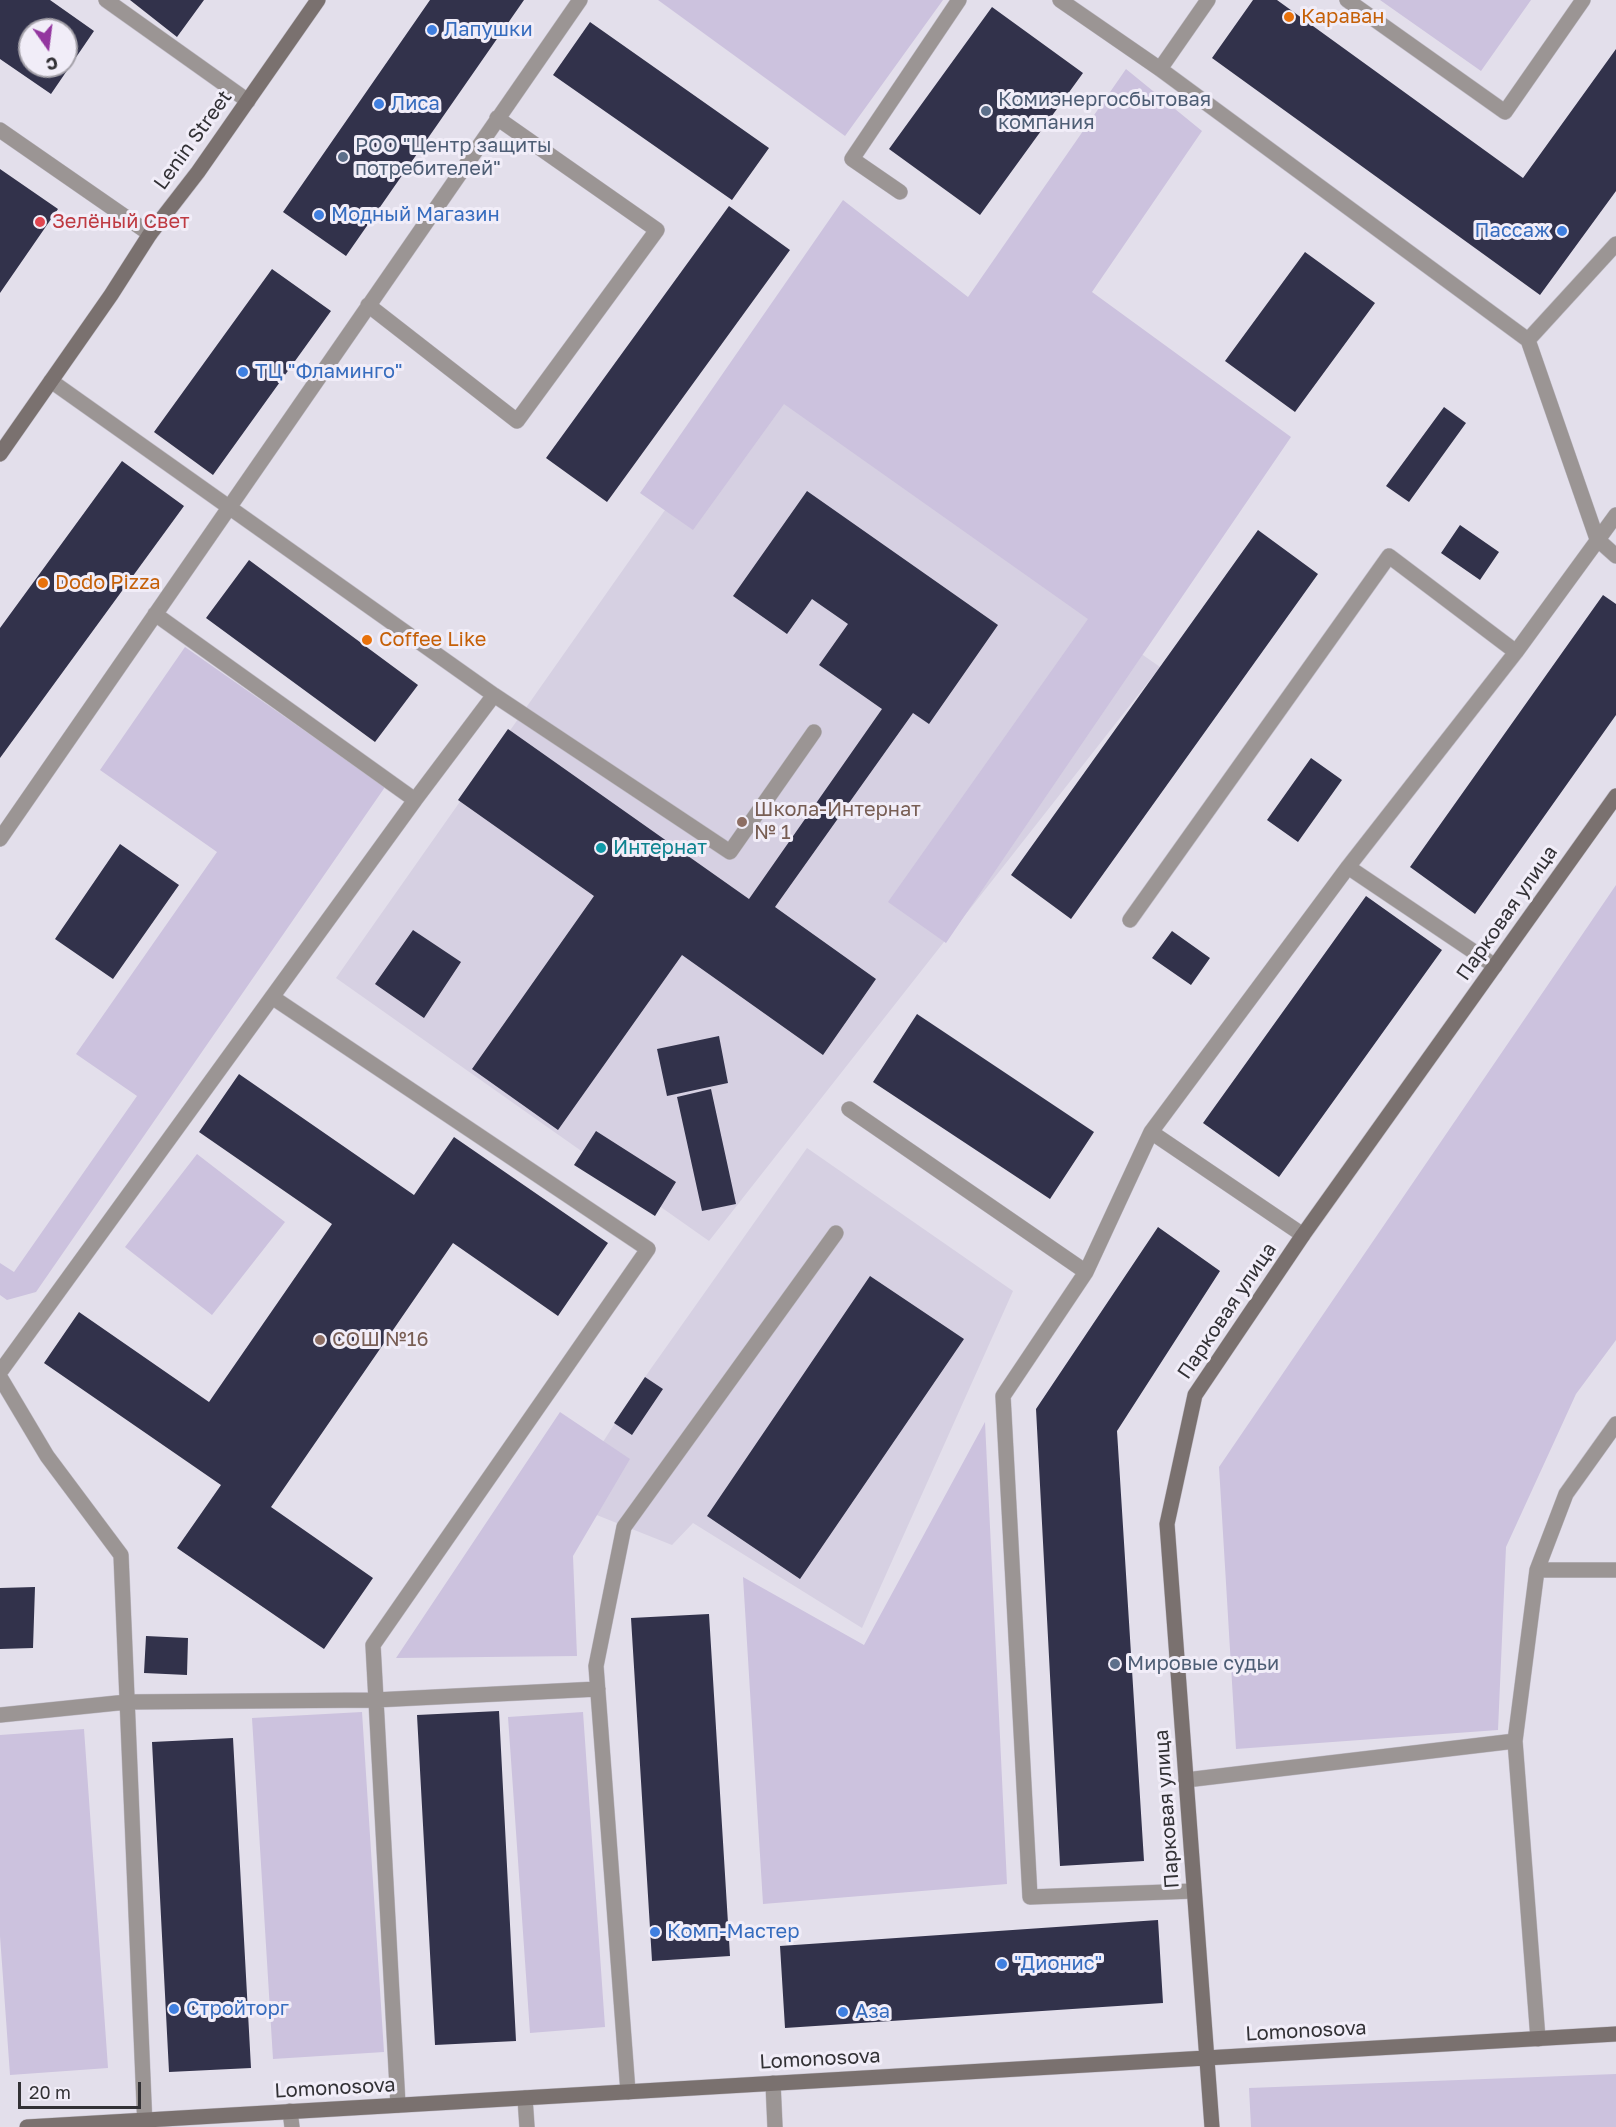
<!DOCTYPE html>
<html>
<head>
<meta charset="utf-8">
<style>
  body { margin:0 }
  #map { position:relative; width:1616px; height:2127px; overflow:hidden; background:#e3dfeb; font-family:"Golos Text",sans-serif }
  canvas { display:block }
  .north { position:absolute; left:18px; top:18px; width:60px; height:60px; box-sizing:border-box; background:#f1edf8; border:2px solid #a5a2aa; border-radius:50%; rotate:166deg; font-size:16px; font-weight:700; line-height:24px; text-align:center; color:#323135 }
  .north::after { content:''; display:block; margin:auto; width:21px; height:27px; background:#93369f; clip-path:polygon(50% 0,100% 100%,50% 72%,0 100%) }
  .scale { position:absolute; left:18px; top:2082px; width:123px; height:27px; box-sizing:border-box; border:3px solid #323135; border-top:0; padding-left:8px; font-size:18px; line-height:21px; white-space:nowrap; color:#323135; -webkit-text-stroke:4px #f1edf8; paint-order:stroke }
</style>
</head>
<body>
<div id="map">
<canvas width="1616" height="2127"></canvas>
<div class="north">С</div>
<div class="scale">20 m</div>
</div>
<script>
const context = document.querySelector('canvas').getContext('2d');
context.lineJoin = 'round';
function fillPath(path, color) {
  context.fillStyle = color;
  context.fill(path, 'evenodd');
}
function strokePath(path, color, width, dash) {
  context.strokeStyle = color;
  context.lineWidth = width;
  context.lineCap = dash ? 'butt' : 'round';
  context.setLineDash(dash || []);
  context.stroke(path);
}
function label(font, color, halo, rows, align = 'center') {
  context.font = font + ' "Golos Text",sans-serif';
  context.lineWidth = 6;
  context.setLineDash([]);
  context.textBaseline = 'middle';
  context.strokeStyle = halo;
  context.fillStyle = color;
  for (const [text, x, y, turn = 0] of rows) {
    context.save();
    context.translate(x, y);
    context.rotate((+turn || 0) * Math.PI / 180);
    context.textAlign = isNaN(turn) ? turn : align;
    if (halo) context.strokeText(text, 0, 0);
    context.fillText(text, 0, 0);
    context.restore();
  }
}
const built = new Path2D(`
  M755,382L1160,667L709,1241L336,978Z
  M807,1148L1013,1291L862,1628L693,1523L672,1545L564,1502L645,1377Z`);
const green = new Path2D(`
  M658,0H943L845,136Z
  M1380,0H1531L1481,71Z
  M1126,69L1202,131L1092,292L1291,437L946,943L888,902L1088,619L784,404L693,530L640,493L843,200L968,297Z
  M185,647L385,787L36,1292L7,1300L0,1295V1263L14,1272L137,1096L76,1054L217,852L100,770Z
  M1616,885V1340L1576,1394L1506,1547L1498,1730L1236,1749L1219,1467Z
  M197,1154L285,1222L212,1315L125,1247Z
  M560,1412L630,1459L573,1556L577,1656L396,1658Z
  M985,1422L1007,1884L763,1904L743,1577L864,1645Z
  M362,1712L384,2052L273,2059L252,1718Z
  M583,1712L605,2027L530,2033L508,1717Z
  M84,1729L108,2068L10,2075L0,1936V1735Z
  M1616,2074V2127H1251L1249,2088Z`);
const building = new Path2D(`
  M0,0H50L94,31L51,94L0,59ZM30,30H66V66H30Z
  M130,0H204L177,37Z
  M430,0H524L346,256L283,212Z
  M1253,0H1277L1523,178L1616,49V191L1540,295L1212,58Z
  M992,7L1083,73L980,215L889,149Z
  M590,22L769,148L732,200L553,75Z
  M0,169L58,209L0,293Z
  M729,206L790,250L607,502L546,458Z
  M1305,252L1375,303L1295,412L1225,361Z
  M272,269L331,311L213,475L154,432Z
  M1444,407L1466,423L1409,502L1386,486Z
  M122,461L184,506L0,758V628Z
  M807,491L998,625L929,724L913,713L775,907L876,979L823,1055L682,955L558,1130L472,1069L594,896L458,800L508,729L749,899L882,709L819,665L848,624L812,599L787,634L733,596Z
  M1460,525L1499,552L1480,580L1441,553Z
  M1258,530L1318,574L1071,919L1011,875Z
  M249,560L418,685L375,742L206,618Z
  M1603,595L1616,604V715L1475,914L1410,867Z
  M1311,758L1342,780L1298,842L1267,820Z
  M120,844L179,885L113,979L55,939Z
  M1366,896L1442,950L1279,1177L1203,1123Z
  M413,930L461,962L424,1018L375,984Z
  M1172,931L1210,958L1191,985L1152,958Z
  M917,1014L1094,1132L1050,1199L873,1082Z
  M719,1036L728,1083L667,1096L657,1049Z
  M239,1074L414,1195L454,1137L608,1243L558,1316L453,1243L271,1507L373,1578L324,1649L177,1548L221,1485L44,1363L79,1312L209,1402L332,1224L199,1132Z
  M711,1089L736,1204L702,1211L677,1097Z
  M596,1131L676,1182L655,1216L574,1165Z
  M1158,1227L1220,1271L1117,1431L1144,1861L1060,1866L1036,1409Z
  M870,1276L964,1339L800,1579L707,1516Z
  M645,1377L663,1389L632,1435L614,1423Z
  M35,1587L33,1648L0,1649V1588Z
  M709,1614L730,1956L652,1961L631,1618Z
  M146,1636L188,1638L187,1675L144,1673Z
  M499,1711L516,2041L435,2045L417,1715Z
  M233,1738L251,2068L169,2072L152,1742Z
  M1158,1920L1163,2003L785,2028L780,1946Z`);
const lane = new Path2D(`
  M106,0L248,101
  M1060,0L1160,69
  M1208,0L1160,69L1528,340L1616,244
  M1347,0L1505,112L1583,0
  M0,130L150,234
  M900,192L852,159L959,0
  M368,305L517,421L657,230L497,118
  M1528,340L1597,539L1616,556
  M51,381L494,695L730,852L814,732
  M155,614L415,800L494,695
  M0,839L580,0
  M1130,920L1389,556L1516,652
  M1495,966L1348,867L1516,652L1616,515
  M272,997L648,1249L373,1645L398,2105
  M849,1109L1086,1272
  M1151,1132L1348,867
  M0,1372L415,800
  M0,1377L47,1456L121,1555L145,2127
  M1537,1570L1566,1494L1616,1424
  M0,1715L127,1702L375,1700L598,1689
  M1186,1780L1515,1741
  M1194,1891L1030,1897L1003,1396L1086,1272L1151,1132L1303,1235
  M1538,2039L1515,1741L1537,1570H1616
  M773,2083L775,2127
  M628,2092L596,1666L624,1527L836,1233
  M525,2098L527,2127`);
const street = new Path2D(`
  M290,2111L292,2127`);
const secondary = new Path2D(`
  M0,454L111,295L150,234L198,172L318,0
  M27,2127L1616,2034
  M1212,2127L1167,1524L1195,1395L1303,1235L1616,796`);
const markers = [
  [1289,17,6,"#e8710a"],
  [432,30,6,"#3f7fe0"],
  [379,104,6,"#3f7fe0"],
  [986,111,6,"#5c6f8a"],
  [343,157,6,"#5c6f8a"],
  [319,215,6,"#3f7fe0"],
  [40,222,6,"#e0444e"],
  [1562,231,6,"#3f7fe0"],
  [243,372,6,"#3f7fe0"],
  [43,583,6,"#e8710a"],
  [367,640,6,"#e8710a"],
  [742,822,6,"#8d6e63"],
  [601,848,6,"#0f9aa8"],
  [320,1340,6,"#8d6e63"],
  [1115,1664,6,"#5c6f8a"],
  [655,1932,6,"#3f7fe0"],
  [1002,1964,6,"#3f7fe0"],
  [174,2009,6,"#3f7fe0"],
  [843,2012,6,"#3f7fe0"]
];
const foodNames = [
  ["Караван",1301,17],
  ["Dodo Pizza",55,583],
  ["Coffee Like",379,640]
];
const shopNames = [
  ["Лапушки",444,30],
  ["Лиса",391,104],
  ["Модный Магазин",331,215],
  ["Пассаж",1550,231,"right"],
  ["ТЦ \"Фламинго\"",255,372],
  ["Комп-Мастер",667,1932],
  ["\"Дионис\"",1014,1964],
  ["Стройторг",186,2009],
  ["Аза",855,2012]
];
const serviceNames = [
  ["Комиэнергосбытовая",998,100],
  ["компания",998,123],
  ["РОО \"Центр защиты",355,146],
  ["потребителей\"",355,169],
  ["Мировые судьи",1127,1664]
];
const streetNames = [
  ["Lenin Street",193,140,-54],
  ["Парковая улица",1507,913,-55],
  ["Парковая улица",1227,1311,-56],
  ["Парковая улица",1167,1809,-94],
  ["Lomonosova",1306,2031,-3],
  ["Lomonosova",820,2059,-3],
  ["Lomonosova",335,2088,-3]
];
const healthNames = [
  ["Зелёный Свет",52,222]
];
const educationNames = [
  ["Школа-Интернат",754,810],
  ["№ 1",754,833],
  ["СОШ №16",332,1340]
];
const cultureNames = [
  ["Интернат",613,848]
];
fillPath(built, '#d6d0e2');
fillPath(green, '#ccc2de');
fillPath(building, '#32324b');
strokePath(lane, '#c0bcc7', 16);
strokePath(street, '#c0bcc7', 16);
strokePath(secondary, '#c0bcc7', 16);
strokePath(lane, '#9b9594', 15);
strokePath(street, '#9b9594', 15);
strokePath(secondary, '#7a716f', 15);
for (const [x, y, r, color] of markers) {
  const dot = new Path2D();
  dot.arc(x, y, r, 0, 2 * Math.PI);
  context.fillStyle = color;
  context.fill(dot);
  strokePath(dot, '#f1edf8', 2);
}
label('20px', '#c56008', '#f1edf8', foodNames, 'left');
label('20px', '#366cbe', '#f1edf8', shopNames, 'left');
label('20px', '#4e5e75', '#f1edf8', serviceNames, 'left');
label('20px', '#323135', '#f1edf8', streetNames);
label('20px', '#be3a42', '#f1edf8', healthNames, 'left');
label('20px', '#785e54', '#f1edf8', educationNames, 'left');
label('20px', '#0d838f', '#f1edf8', cultureNames, 'left');
</script>
</body>
</html>
